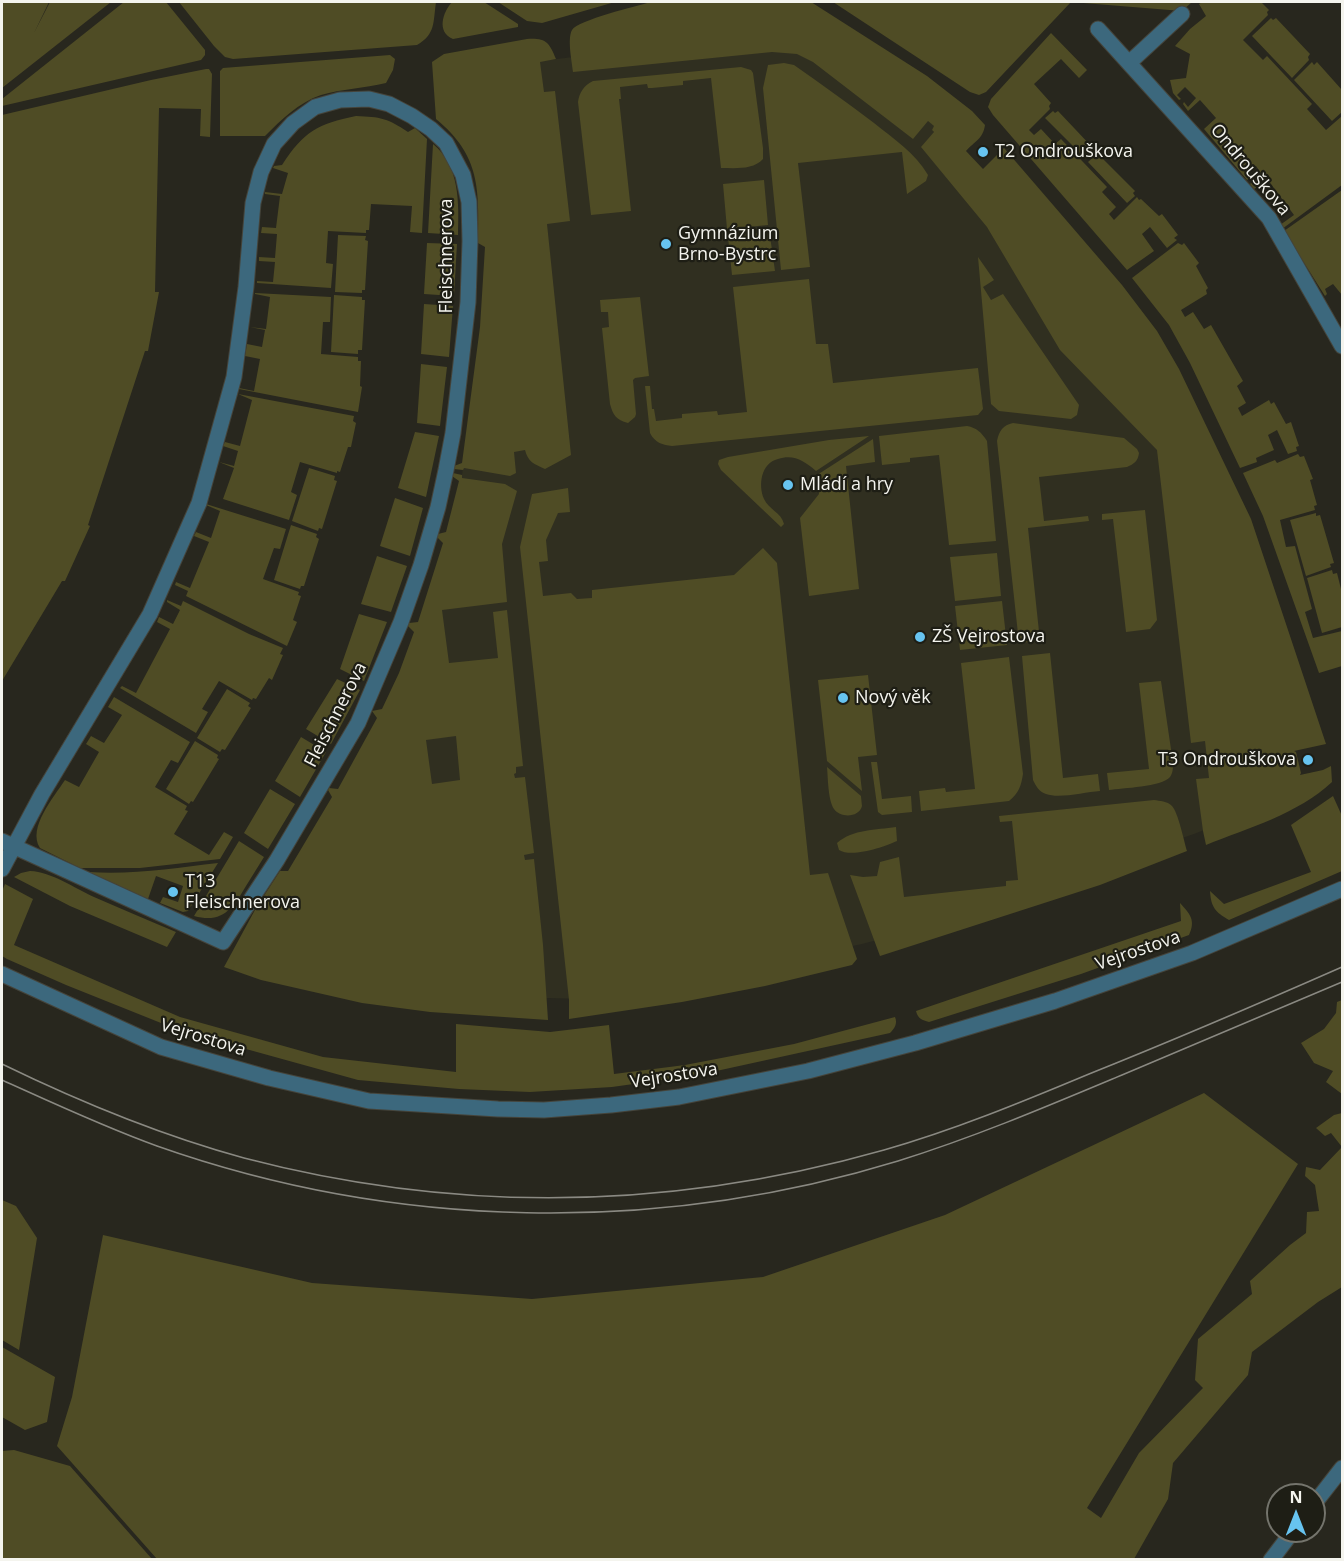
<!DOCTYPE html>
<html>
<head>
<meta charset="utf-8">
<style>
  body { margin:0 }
  #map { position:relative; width:1344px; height:1561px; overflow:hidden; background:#28271e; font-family:"Open Sans",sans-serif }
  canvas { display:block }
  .frame { position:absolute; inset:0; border:3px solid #f4f4ee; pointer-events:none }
  .north { position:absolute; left:1266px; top:1483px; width:60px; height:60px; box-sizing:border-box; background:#1e1e15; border:2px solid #74746c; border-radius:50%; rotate:0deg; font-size:16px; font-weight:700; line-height:24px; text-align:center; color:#f4f4ee }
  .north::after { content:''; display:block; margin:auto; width:21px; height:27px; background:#67c4f0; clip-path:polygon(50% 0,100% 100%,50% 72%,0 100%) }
</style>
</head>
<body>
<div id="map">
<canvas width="1344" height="1561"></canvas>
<div class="frame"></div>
<div class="north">N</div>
</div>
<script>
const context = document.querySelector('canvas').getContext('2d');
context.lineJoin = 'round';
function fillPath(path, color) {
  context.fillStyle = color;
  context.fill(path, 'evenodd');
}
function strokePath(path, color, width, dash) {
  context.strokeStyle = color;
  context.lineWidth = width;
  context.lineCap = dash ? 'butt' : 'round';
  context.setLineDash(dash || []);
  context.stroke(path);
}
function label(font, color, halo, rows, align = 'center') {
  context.font = font + ' "Open Sans",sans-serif';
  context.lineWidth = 4.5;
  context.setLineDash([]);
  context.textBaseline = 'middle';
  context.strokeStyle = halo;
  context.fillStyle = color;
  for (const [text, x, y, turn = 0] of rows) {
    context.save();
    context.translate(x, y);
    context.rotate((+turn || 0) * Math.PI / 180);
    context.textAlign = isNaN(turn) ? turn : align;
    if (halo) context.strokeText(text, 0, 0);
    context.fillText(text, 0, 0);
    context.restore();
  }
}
const built = new Path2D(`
  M807,28L935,126L932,130L1043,245L1166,391L1239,816L1194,834L892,936L862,944L587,999L468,996L402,670L437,571L462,475L483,310L488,202L468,70Z`);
const green = new Path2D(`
  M2,2H49L34,33L50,2H111L2,88Z
  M124,2H166L205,50V55L201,60L2,106V99Z
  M179,2H436C433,22 436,34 417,45L233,59L225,57L214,46Z
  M452,2H484L518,24V27L453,39C436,32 443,12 452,2Z
  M498,2H615L542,23L527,21Z
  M651,2H811L927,76L972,111L985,125C983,139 975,141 966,151L983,169L1004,148L1122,285L1157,331L1179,369L1251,519L1326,744L1294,751L1296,752L1301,773L1300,775L1323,770L1331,766L1332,782C1298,814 1248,828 1206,845L1203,831L1196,779L1209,778L1205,741L1191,743L1157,450L1060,350L987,227L921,147L934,132L932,130L934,126L928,121L913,139L813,62L797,54L772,52L573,72C572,62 567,39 572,30C578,20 637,6 651,2Z
  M833,2H1192L1182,11L1071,2L986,92L979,95L970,92Z
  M1202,2H1261L1269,10L1267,12L1268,15L1243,40L1263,60L1267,56L1312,104L1307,109L1326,130L1342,116V185L1282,229L1280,225L1294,215L1268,180L1254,189L1250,184L1261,173L1256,166L1247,173L1250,178L1247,180L1204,129L1216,118L1200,100L1188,111L1183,104L1184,102L1188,107L1196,98L1185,87L1177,95L1181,99L1179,100L1173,93L1170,80L1186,78L1190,54L1175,46L1190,29L1206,16L1199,4Z
  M1271,18L1273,20L1276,18L1310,54L1308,57L1309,60L1292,78L1252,36Z
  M1051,33L1087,70L1079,78L1061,59L1034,84L1051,103L1049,106L1050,109L1029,130L1034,135L1041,129L1055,144L1061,139L1107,187L1102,192L1116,207L1109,214L1114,220L1137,197L1139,200L1141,199L1159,216L1162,214L1178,235L1174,238L1177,240L1167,248L1150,227L1142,234L1154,251L1127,270L993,115L988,107L991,99Z
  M527,39C546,38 549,42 556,59L540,62L544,92L555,91L570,221L547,224L571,455L545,469C534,464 528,462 525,450L514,452L516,473L510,476L464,468L463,470L454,469V466L462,463L480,327L485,247L478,243C479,190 481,156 436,119L432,62L444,54Z
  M390,55L395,59L393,70L386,83C364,88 342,89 321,95C298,103 282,119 265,136H220V71L223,68Z
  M1312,62L1314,65L1317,62L1342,90V112L1332,121L1294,80Z
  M784,63L794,65C821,84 848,103 874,123C894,139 915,153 928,175L926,181L907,194L902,152L798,163L810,267L781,270L763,88L768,65Z
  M741,67L751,70L753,73L763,148V159C753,170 736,168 721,168L711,78L683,81V85L652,88H648L647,84L620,87L621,99H619L631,211L591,215L578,102C579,93 584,85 593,81Z
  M206,69H209L212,74L210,137L200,136L201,109L159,108L155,292H159L148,351H145L88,525L90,526L65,581H62L2,681V115L151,80Z
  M1053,111L1055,113L1058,111L1092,147L1090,150L1092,153L1086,159L1045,118Z
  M356,116C381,117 387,118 408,132L415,128L427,139L422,233L410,232L412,206L371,204L369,230H366V233L328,231L326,263L333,264L331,288L257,283V281L273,282L275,262L259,261V257L275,258L277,234L261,233L262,227L276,228L280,196L265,194V192L282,194L288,173L273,168L274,166L282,165C304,131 318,124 356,116Z
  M433,144C460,166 459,203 458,235L428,233Z
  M1099,155L1135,191L1133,193L1135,196L1127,203L1088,162L1095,156L1097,157Z
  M764,180L768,225L727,229L723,184Z
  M1342,190V295L1333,284L1325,289L1327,294L1325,296L1284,231Z
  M765,232L770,236L775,271L732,275L728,237Z
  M338,235L366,236L365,240L368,241L365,290H362V293L335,292Z
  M427,243L457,244L454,296L424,294Z
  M1178,243L1182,245L1184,243L1199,263L1196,266L1208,288L1206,290L1207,294L1181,310L1185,317L1193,312L1204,329L1211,325L1243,381L1237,386L1246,403L1238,408L1242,416L1269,400L1271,404L1274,402L1286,424L1291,422L1299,446L1296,447L1297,451L1288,454L1277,430L1268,435L1274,450L1256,458L1257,462L1240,468L1190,363L1169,325L1132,278Z
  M978,257L994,280L983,287L991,300L1003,294L1079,405L1077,415L1071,419L999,411L991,404Z
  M809,279L816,344H828L833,383L978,368L983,409L978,415L672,446C663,445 655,443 650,433L645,386H650L652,409H654L656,421L682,418V414L717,411L718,415L747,412L733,287Z
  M255,293L331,297L330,322H323L321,354L358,357V361H361L360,386L362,387L358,412L239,389V388L254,391L260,359L245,356L247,344L262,347L265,330L250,327L266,329L270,297L255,294Z
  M334,295L362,297V300H365L362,350H358V354L331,352Z
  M640,297L649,376L635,378L633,380L636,414L635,417L628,423C616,420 613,415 610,404L602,328L609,327L608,312H601L600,300Z
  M424,304L453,306L449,357L421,354Z
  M421,364L447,367L440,426L417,423Z
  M238,394L354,416L353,421L356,423L351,447H348L340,472L337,471V473L300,462L291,492L297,495L289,520L223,499L234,468L219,462L234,466L238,451L223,446L225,442L240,446L252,400Z
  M1013,423L1124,438L1137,449L1139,453C1138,461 1134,464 1127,467L1039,477L1044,521L1088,516L1089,521L1028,528L1040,641L1019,643L997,441C999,431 1003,425 1013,423Z
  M967,426C977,428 981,432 987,441L996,541L949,545L939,455L910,458V462L882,465L879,436Z
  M415,432L439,436L426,497L398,488Z
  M869,436L816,471C804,461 794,454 778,459C761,463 758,485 764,499C769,510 781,512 784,524L781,527L721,470L718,464L719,460L728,457L829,440Z
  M873,439L875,462L846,466L859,589L809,596L800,518L819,494L817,475Z
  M1298,454L1300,457L1304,456L1313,479L1310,480L1317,505L1314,506L1315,510L1280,520L1286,547L1295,546L1312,609L1305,612L1313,638L1342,631V666L1319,673L1263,516L1243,473L1275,460L1277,463Z
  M309,468L335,476L334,480L337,481L322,529L319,528L318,531L292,521Z
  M453,473L462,475V478L505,484L517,491L502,544L507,602L442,610L449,663L498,658L493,612L507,610L523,766L516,767V773L514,774L515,778L525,777L534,853L524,855L525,860L534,859L543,945L548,1020L430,1012L362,1003L261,980L224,967L256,908L280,871H288L332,797L328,790L329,788L338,789L377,718L372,711L382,709L399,673L414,632L408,626L409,623L418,622L443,543L437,537L438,534L446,532L459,481L452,476ZM456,736L460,780L432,784L426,740Z
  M568,488L570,512L558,513L546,540L548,561L539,562L543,596L571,593L577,599L592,598V590L734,575L763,548L777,563L810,875L828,873L857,959L852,965L765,986L682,1002L569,1019V1000L520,547L532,494Z
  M395,498L423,508L410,556L380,546Z
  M206,504L286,529L280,549L274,548L263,579L299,592L298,595L301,596L293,620L297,622L287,646L186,596L188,591L175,585L176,582L190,588L209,542L194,536L196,532L211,538L220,511L206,505Z
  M1145,510L1157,620L1150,629L1126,632L1113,519L1102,520V514Z
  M1316,513V516L1320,515L1334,563L1330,564L1331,567L1306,576L1290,520Z
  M291,525L317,534L316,537L319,539L304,586H301L300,589L274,580Z
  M997,553L1001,596L955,601L950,557Z
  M377,556L407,566L391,612L361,604Z
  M1332,570L1333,574L1337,573L1342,593V627L1322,633L1307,578Z
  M167,600L181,606L183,601L249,634L283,648L280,654L283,655L272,680L269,678L256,699L253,698L252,700L219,681L202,709L208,712L196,733L120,688L122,686L136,693L170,629L157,622L159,617L173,624L180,610L167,602Z
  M1002,601L1007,645L960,650L955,606Z
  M359,614L387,622L364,681L340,669Z
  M1050,653L1063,778L1098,774L1100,791C1085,792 1059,799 1046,794C1039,792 1036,786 1033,780L1022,656Z
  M1009,657L1023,774C1021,786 1019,793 1009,801L921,811L919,791L945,788L946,792L975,789L961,663Z
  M868,675L877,755L858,757L862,791L827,761L818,680Z
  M337,679L360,690L331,744L306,729Z
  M1161,681L1173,763C1173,768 1173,773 1170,777C1162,787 1122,788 1109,790L1107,773L1149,769L1139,683Z
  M227,689L250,703L248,706L251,708L225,750L222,749L220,752L197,738Z
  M114,697L190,742L178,763L171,760L155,787L187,806L185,810L188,811L174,834L209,855L224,832L233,837L220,859L140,868H80L40,848C27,828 54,797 65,780L79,787L99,752L86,744L91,736L104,743L122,715L108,707Z
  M301,737L326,752L300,797L275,781Z
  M195,741L218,755L217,758L219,759L193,802L191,801L189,804L166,789Z
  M871,762H877L882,799L911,796L912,812L882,815L878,812Z
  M827,767L861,796C861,797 862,805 862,806C859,818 840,818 834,809C828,800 828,778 827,767Z
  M270,789L295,804L268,849L244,833Z
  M1333,796L1342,816V871L1229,920C1215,912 1211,907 1210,891L1224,904L1311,872L1291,825Z
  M1154,800C1160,801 1167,801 1172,806C1178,812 1184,841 1187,851L1100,885L880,956L850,875L863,877L877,876L880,862L899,857L904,897L1006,886V881L1018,880L1012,821L1000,822L999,816Z
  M896,827L897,841C884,847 852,858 839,850L837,843C853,829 876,830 896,827Z
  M239,841L264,857C258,867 252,876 246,886C233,908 223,924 194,916Z
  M218,863L188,911L183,912L160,903L163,897L178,902L183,886L156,876L148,899L89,872C132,875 175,868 218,863Z
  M30,871C52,872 74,888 94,897C121,909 148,920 176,932L167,947L70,906L14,877L21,873Z
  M5,884L33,899L14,945L180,1017L323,1057L456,1072V1024L550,1032L609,1025L614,1074L685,1065L794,1044L895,1017C898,1024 894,1029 890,1033L698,1075L612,1087L530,1092L459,1089L358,1080L181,1031L66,985L7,959L2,956V891Z
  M1180,903C1190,914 1196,920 1189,935L1081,974L929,1022C922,1020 918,1019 916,1011L1181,921Z
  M1342,1000V1094L1326,1082L1333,1071L1314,1063L1301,1043L1324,1029L1336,1013L1337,1002Z
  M1204,1093L1298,1164L1087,1508L1101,1518L1139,1453L1203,1388L1195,1380L1198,1339L1252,1294L1250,1281L1290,1245L1306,1233L1307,1212L1319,1211L1315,1185L1305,1176L1306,1167L1320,1170L1342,1147V1287L1318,1302L1252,1352L1248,1375L1173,1463L1168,1499L1134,1559H157L57,1446L72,1397L103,1235L312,1283L532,1299L763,1277L945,1215Z
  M1342,1113V1147L1331,1133L1325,1136L1316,1128L1334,1115Z
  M2,1200L16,1206L37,1238L19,1350L2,1340Z
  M2,1347L55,1377L47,1422L25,1430L2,1417Z
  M14,1450L70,1466L152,1559H2V1451Z`);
const minor = new Path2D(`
  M1098,29L1269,218L1342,346
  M1129,63L1182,14
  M2,841L223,942L277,860L358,723L401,622L421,565L438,507L446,470L453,433L468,302L470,241L469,202L463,175L446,143L431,129L412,116L389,104L369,99L340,100L315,107L293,123L274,144L261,172L253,203L246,287L234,377L199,503L150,614L42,794L2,869
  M2,974L161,1047L269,1078L369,1101L498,1109L544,1110L611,1105L679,1097L808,1071L915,1043L1055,1001L1192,953L1342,889
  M1314,1504L1342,1468
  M1271,1560L1293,1531`);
const tram = new Path2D(`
  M2,1064C80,1102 160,1135 244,1158C458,1214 673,1210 884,1150C954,1130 1022,1102 1089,1074C1174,1040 1258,1004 1342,967
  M2,1080C53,1103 104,1127 157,1146C395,1230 657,1235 898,1161C975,1137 1048,1106 1122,1075C1196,1044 1269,1013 1342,982`);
const markers = [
  [983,152,6,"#67c4f0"],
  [666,244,6,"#67c4f0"],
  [788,485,6,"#67c4f0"],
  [920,637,6,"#67c4f0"],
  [843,698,6,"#67c4f0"],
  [1308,760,6,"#67c4f0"],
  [173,892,6,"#67c4f0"]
];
const poiNames = [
  ["T2 Ondrouškova",995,152],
  ["Gymnázium",678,234],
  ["Brno-Bystrc",678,255],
  ["Mládí a hry",800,485],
  ["ZŠ Vejrostova",932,637],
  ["Nový věk",855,698],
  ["T3 Ondrouškova",1296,760,"right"],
  ["T13",185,882],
  ["Fleischnerova",185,903]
];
const streetNames = [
  ["Ondrouškova",1250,170,50],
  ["Fleischnerova",447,256,-90],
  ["Fleischnerova",336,715,-63],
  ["Vejrostova",1138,951,-19],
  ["Vejrostova",203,1038,17],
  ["Vejrostova",674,1076,-9]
];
fillPath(built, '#302f20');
fillPath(green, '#4f4c25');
strokePath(minor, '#45443b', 17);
strokePath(minor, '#3c687d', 15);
strokePath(tram, '#8a8982', 1.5);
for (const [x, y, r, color] of markers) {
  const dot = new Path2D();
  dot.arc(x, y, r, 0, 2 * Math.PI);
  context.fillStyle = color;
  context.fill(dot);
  strokePath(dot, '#1e1e15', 2);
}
label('18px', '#f4f4ee', '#1e1e15', poiNames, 'left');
label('18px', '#f4f4ee', '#1e1e15', streetNames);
</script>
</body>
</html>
